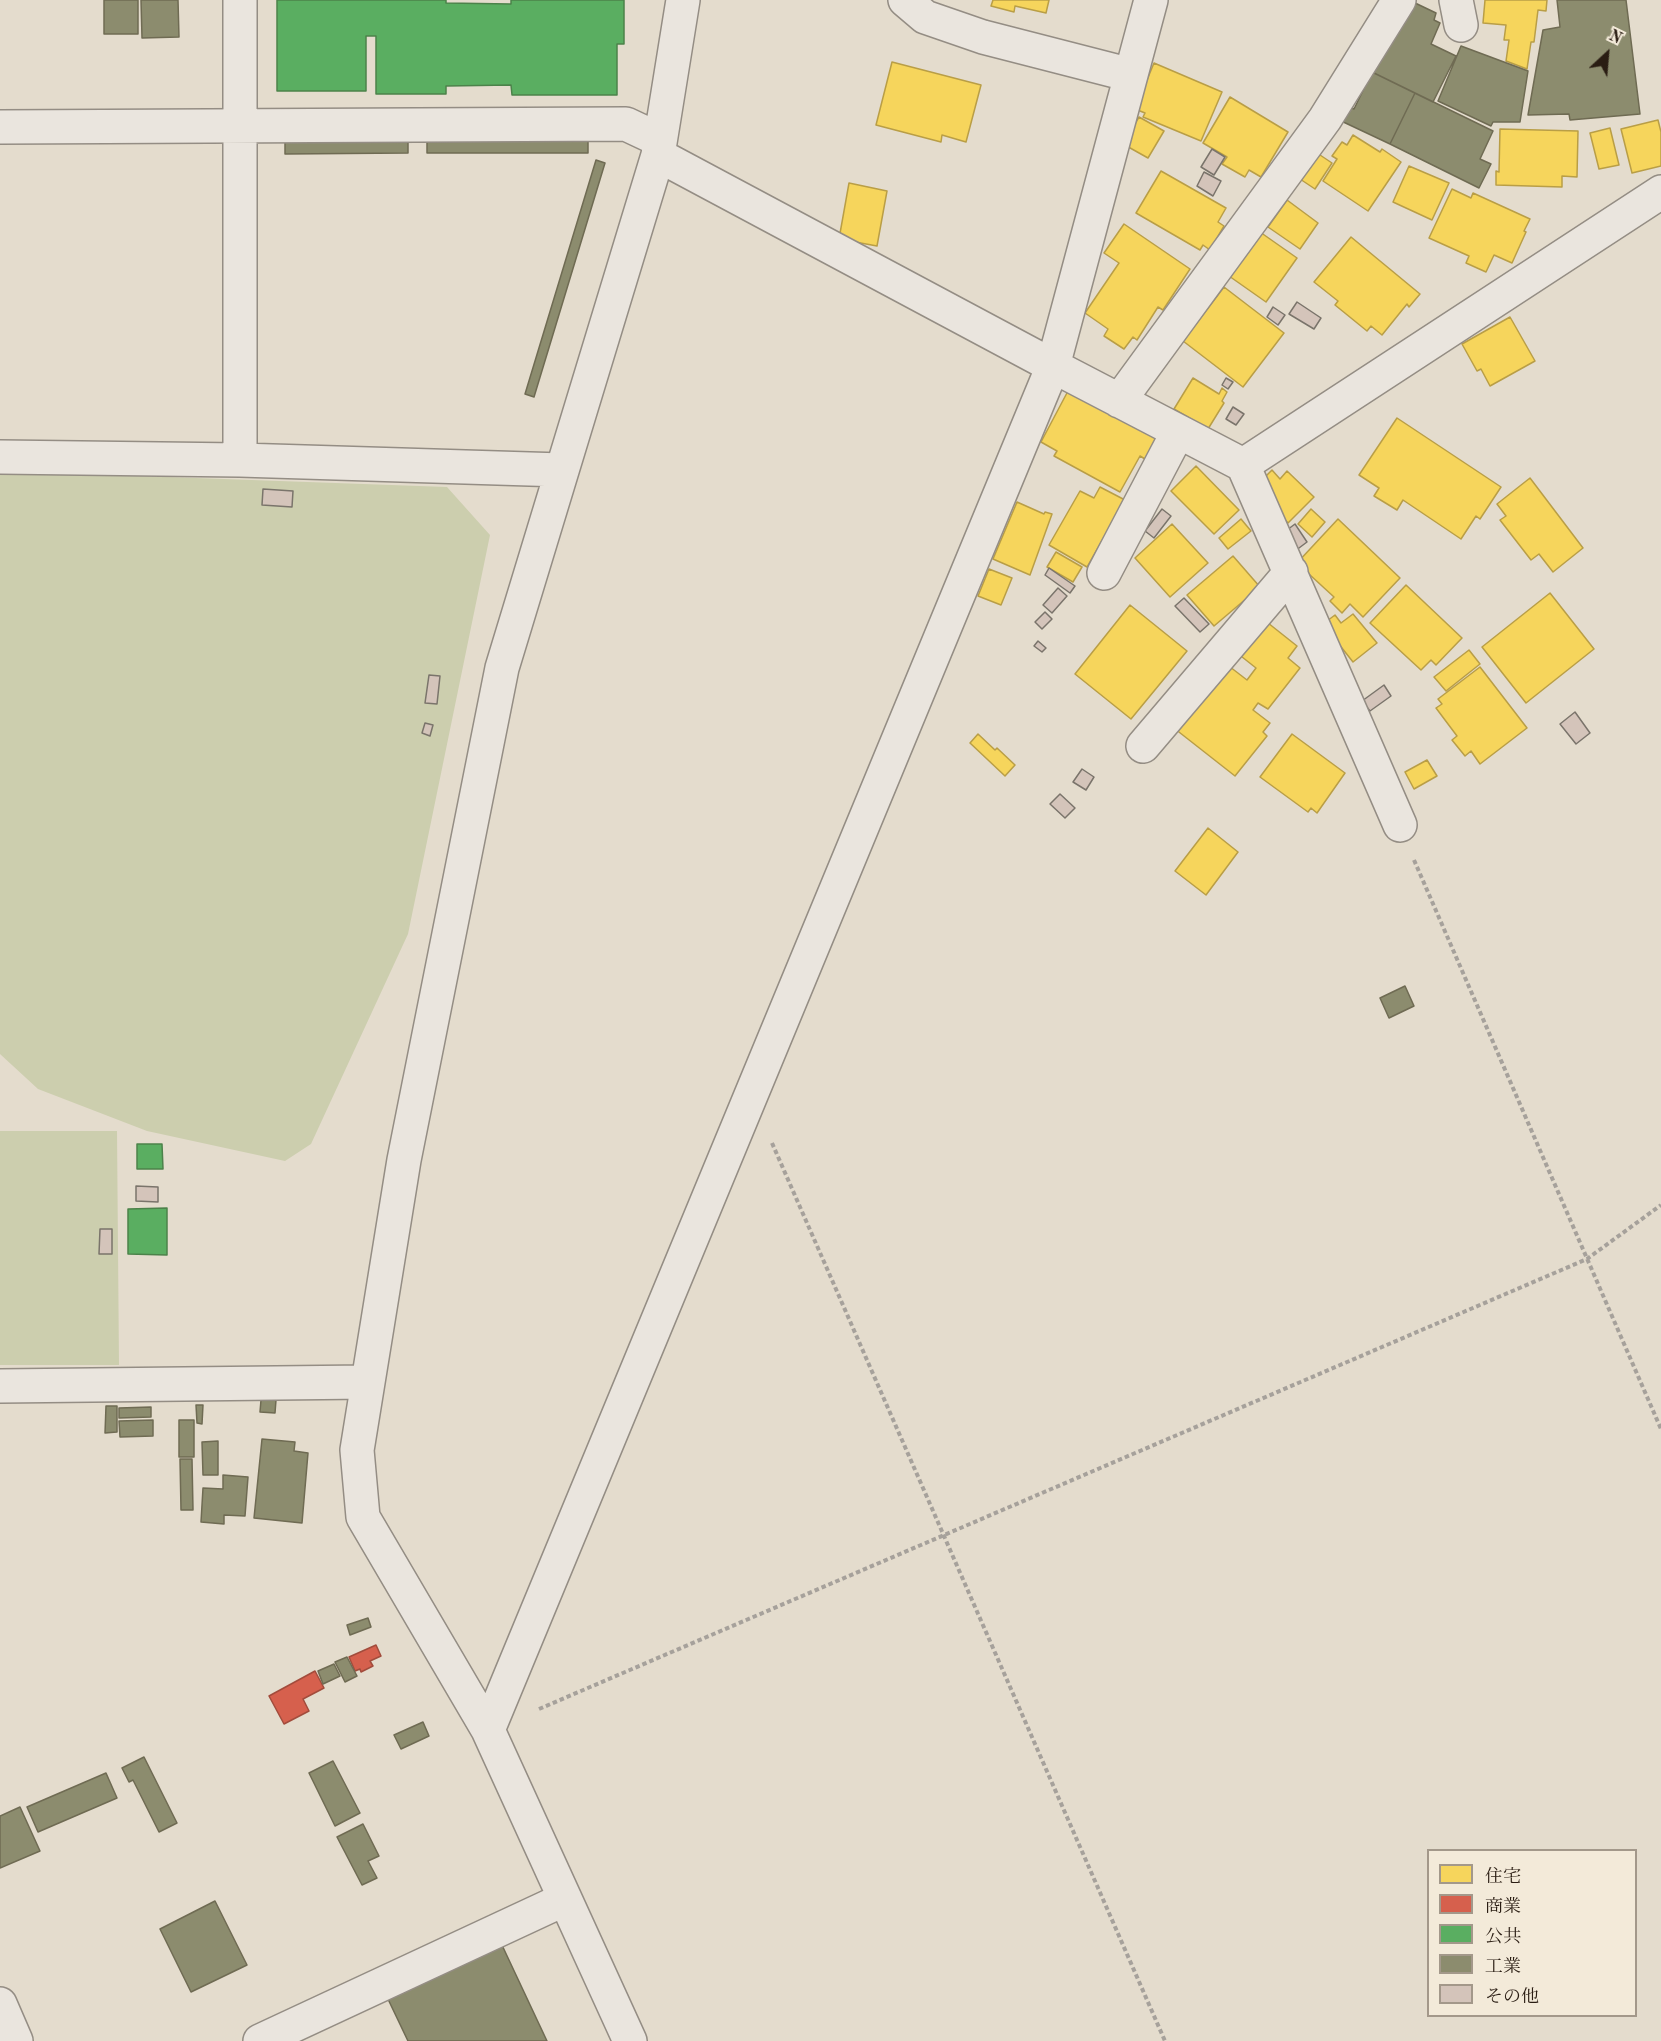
<!DOCTYPE html>
<html>
<head>
<meta charset="utf-8">
<style>
  body { margin:0 }
  #map { position:relative; width:1661px; height:2041px; overflow:hidden; background:#e4dccd; font-family:"Old Standard TT","Noto Serif JP",serif }
  canvas { display:block }
  .legend { position:absolute; left:1427px; top:1849px; width:210px; height:168px; box-sizing:border-box; background:#f3ead9; border:2px solid #a3988a; margin:0; padding:8px 10px; list-style:none; font-size:18px; color:#2a1d13 }
  .legend li { display:flex; align-items:center; gap:12px; height:30px }
  .legend b { width:30px; border:2px solid #a3988a }
  .north { position:absolute; left:1577px; top:24px; width:60px; height:60px; -webkit-text-stroke:4px #f3ead9; paint-order:stroke; rotate:26deg; font-size:16px; font-weight:700; line-height:24px; text-align:center; color:#2a1d13 }
  .north::after { content:''; display:block; margin:auto; width:21px; height:27px; background:#2a1d13; clip-path:polygon(50% 0,100% 100%,50% 72%,0 100%) }
</style>
</head>
<body>
<div id="map">
<canvas width="1661" height="2041"></canvas>
<ul class="legend">
<li><b style="height:16px;background:#f6d55c"></b>住宅</li>
<li><b style="height:16px;background:#d6604d"></b>商業</li>
<li><b style="height:16px;background:#5aae61"></b>公共</li>
<li><b style="height:16px;background:#8c8c6e"></b>工業</li>
<li><b style="height:16px;background:#d4c4ba"></b>その他</li>
</ul>
<div class="north">N</div>
</div>
<script>
const context = document.querySelector('canvas').getContext('2d');
context.lineJoin = 'round';
function fillPath(path, color) {
  context.fillStyle = color;
  context.fill(path, 'evenodd');
}
function strokePath(path, color, width, dash) {
  context.strokeStyle = color;
  context.lineWidth = width;
  context.lineCap = dash ? 'butt' : 'round';
  context.setLineDash(dash || []);
  context.stroke(path);
}
const green = new Path2D(`
  M0,471L447,487L490,535L408,934L311,1144L285,1161L147,1131L38,1089L0,1054Z
  M0,1131H117L119,1365H0Z`);
const homes = new Path2D(`
  M993,0H1049L1046,13L1015,6L1014,12L991,6Z
  M1485,0H1547L1546,11L1538,10L1534,42H1531L1527,69L1506,61L1509,40H1504L1506,25L1483,23Z
  M892,62L981,85L966,142L942,135L941,142L876,125Z
  M1154,63L1222,92L1201,141L1143,117L1145,113L1135,109Z
  M1230,97L1288,132L1261,177L1249,170L1245,177L1222,164L1227,157L1203,143Z
  M1139,117L1164,131L1148,158L1123,144Z
  M1658,120L1661,132V166L1632,173L1621,129Z
  M1610,128L1619,165L1599,169L1590,133Z
  M1500,129L1578,131L1577,177L1562,176V187L1496,185V171L1499,172Z
  M1353,135L1380,152L1382,149L1401,162L1368,211L1323,181L1337,159L1332,156L1342,142L1347,145Z
  M1314,151L1332,163L1315,189L1297,177Z
  M1409,166L1449,183L1432,220L1393,202Z
  M1161,171L1226,208L1218,222L1224,226L1210,250L1203,245L1200,250L1136,213Z
  M849,183L887,191L877,246L839,239Z
  M1452,189L1471,198L1473,193L1530,219L1524,231L1526,232L1512,263L1494,255L1486,272L1466,263L1469,256L1429,238Z
  M1287,200L1318,223L1300,249L1268,227Z
  M1124,224L1190,269L1163,310L1158,307L1137,340L1133,337L1124,349L1104,336L1108,329L1085,313L1119,263L1104,253Z
  M1260,232L1297,258L1266,302L1229,276Z
  M1351,237L1420,294L1409,307L1407,304L1382,335L1371,326L1367,331L1335,305L1338,301L1314,282Z
  M1224,287L1284,333L1243,387L1183,341Z
  M1510,317L1535,361L1490,386L1481,369L1477,371L1462,344Z
  M1193,378L1219,394L1222,388L1227,392L1222,401L1224,403L1208,429L1174,409Z
  M1068,391L1156,438L1145,459L1140,456L1120,492L1054,456L1057,451L1041,442Z
  M1397,418L1501,487L1480,519L1476,516L1461,539L1403,500L1397,510L1374,496L1379,488L1359,475Z
  M1196,466L1239,510L1214,534L1171,491Z
  M1272,470L1280,479L1287,471L1314,497L1288,523L1269,503L1258,484Z
  M1530,478L1583,548L1553,572L1539,554L1531,560L1500,520L1506,516L1497,504Z
  M1100,487L1125,500L1087,567L1049,545L1080,491L1094,498Z
  M1017,502L1044,514L1045,512L1052,514L1030,575L993,559Z
  M1311,509L1325,522L1312,537L1298,524Z
  M1241,519L1251,531L1228,549L1219,538Z
  M1338,519L1400,578L1363,617L1350,604L1342,613L1330,601L1334,597L1297,563Z
  M1172,524L1208,563L1170,597L1135,558Z
  M1056,552L1082,567L1073,582L1047,567Z
  M1233,556L1260,587L1214,626L1187,595Z
  M989,569L1012,578L1001,605L978,596Z
  M1406,585L1462,638L1436,665L1431,660L1421,670L1370,623Z
  M1550,593L1594,649L1526,703L1482,647Z
  M1130,605L1187,651L1131,719L1075,674Z
  M1353,614L1377,643L1353,662L1323,624L1335,615L1341,623Z
  M1263,619L1297,646L1288,658L1300,668L1268,709L1258,703L1253,710L1270,723L1263,732L1267,736L1235,776L1170,725L1221,660L1247,680L1256,668L1232,649Z
  M1469,650L1480,664L1446,691L1434,677Z
  M1480,667L1527,728L1480,764L1471,751L1465,756L1452,740L1457,736L1436,708L1442,704L1438,699Z
  M978,734L995,750L997,748L1015,765L1005,776L970,743Z
  M1292,734L1345,773L1317,813L1311,808L1308,812L1260,777Z
  M1427,760L1437,776L1414,789L1405,772Z
  M1208,828L1238,852L1206,895L1175,871Z`);
const shops = new Path2D(`
  M376,1645L381,1656L370,1661L373,1666L361,1672L360,1669L355,1671L349,1657Z
  M315,1671L324,1688L303,1699L309,1711L284,1724L269,1696Z`);
const public = new Path2D(`
  M277,0H446V3L511,4V0H624V44H617V95H512L511,85L446,86V94H376V36H366V91H277Z
  M137,1144H162L163,1169H137Z
  M167,1208V1255L128,1254V1209Z`);
const industry = new Path2D(`
  M104,0H138V34H104Z
  M141,0H178L179,37L142,38Z
  M1557,0H1626L1640,114L1570,120L1569,114L1528,115L1543,30L1560,27Z
  M1413,2L1436,13L1434,20L1440,23L1431,44L1456,56L1433,102L1372,72Z
  M1461,46L1528,71L1520,122H1493L1491,126L1438,101Z
  M1372,72L1415,93L1390,144L1337,119L1344,104L1354,109Z
  M1415,93L1493,131L1480,159L1491,164L1479,188L1390,144Z
  M427,140L588,141V153H427Z
  M285,141H408V153L285,154Z
  M596,160L605,163L534,397L525,394Z
  M1405,986L1414,1006L1389,1018L1380,998Z
  M261,1400H276L275,1413L260,1412Z
  M196,1405H203L202,1424L197,1423Z
  M106,1406H117V1432L105,1433Z
  M151,1407V1417L119,1418V1408Z
  M153,1420V1436L120,1437L119,1421Z
  M179,1420H194V1457H179Z
  M262,1439L295,1442L294,1451L308,1453L302,1523L254,1518Z
  M218,1441V1475H203L202,1442Z
  M180,1459H192L193,1510H181Z
  M223,1475L248,1477L245,1516L224,1515V1524L201,1522L203,1488L223,1489Z
  M368,1618L371,1627L350,1635L347,1625Z
  M347,1657L357,1676L345,1682L335,1662Z
  M334,1664L340,1676L323,1684L318,1671Z
  M423,1722L429,1736L401,1749L394,1735Z
  M144,1757L177,1823L159,1832L133,1780L129,1782L122,1768Z
  M333,1761L360,1813L335,1826L309,1773Z
  M106,1773L117,1798L38,1832L27,1807Z
  M20,1807L40,1851L0,1868V1816Z
  M363,1824L379,1856L368,1861L377,1878L362,1885L337,1837Z
  M215,1901L247,1965L191,1992L160,1929Z
  M501,1943L547,2041H408L387,1997Z`);
const building = new Path2D(`
  M1212,149L1225,157L1214,175L1201,167Z
  M1204,172L1221,181L1213,196L1197,186Z
  M1297,302L1321,318L1314,329L1289,314Z
  M1273,307L1285,315L1278,325L1267,317Z
  M1226,378L1233,382L1228,389L1222,385Z
  M1233,407L1244,414L1236,425L1226,419Z
  M263,489L293,491L292,507L262,505Z
  M1162,509L1171,516L1154,538L1145,531Z
  M1295,524L1307,542L1295,551L1283,533Z
  M1049,568L1075,586L1070,593L1045,575Z
  M1058,588L1067,596L1052,613L1043,605Z
  M1184,598L1209,624L1200,632L1175,606Z
  M1045,612L1052,619L1042,629L1035,622Z
  M1038,641L1046,648L1042,652L1034,646Z
  M429,675L440,676L437,704L425,703Z
  M1384,685L1391,696L1370,711L1362,701Z
  M1575,712L1590,733L1576,744L1560,724Z
  M425,723L433,725L430,736L422,733Z
  M1082,769L1094,777L1086,790L1073,782Z
  M1060,794L1075,808L1065,818L1050,804Z
  M136,1186L158,1187V1202L136,1201Z
  M100,1229H112V1254H99Z`);
const path = new Path2D(`
  M1414,860L1661,1429
  M772,1143L1165,2041
  M539,1709L1587,1259L1661,1205`);
const minor = new Path2D(`
  M905,0L925,17L983,37L1131,75
  M1456,0L1461,25
  M0,127L626,124L660,140
  M658,155L1053,366L1151,0
  M1119,401L1325,119L1399,0
  M0,457L240,460V0
  M240,460L562,470
  M1243,465L1400,825
  M1104,573L1178,432
  M1143,746L1291,572
  M0,1386L368,1382
  M488,1730L1053,366L1243,465L1661,192
  M0,2004L16,2041
  M260,2041L565,1899
  M630,2041L488,1730L363,1517L357,1450L404,1160L502,668L658,155L683,0`);
fillPath(green, '#ccceae');
fillPath(homes, '#f6d55c');
strokePath(homes, '#b99e46', 1.5);
fillPath(shops, '#d6604d');
strokePath(shops, '#a24c3c', 1.5);
fillPath(public, '#5aae61');
strokePath(public, '#4c824a', 1.5);
fillPath(industry, '#8c8c6e');
strokePath(industry, '#6f6b53', 1.5);
fillPath(building, '#d4c4ba');
strokePath(building, '#7a746b', 1.5);
strokePath(minor, '#948d84', 36);
strokePath(path, '#a6a19b', 4, [4.5, 3]);
strokePath(minor, '#eae5de', 33);
</script>
</body>
</html>
